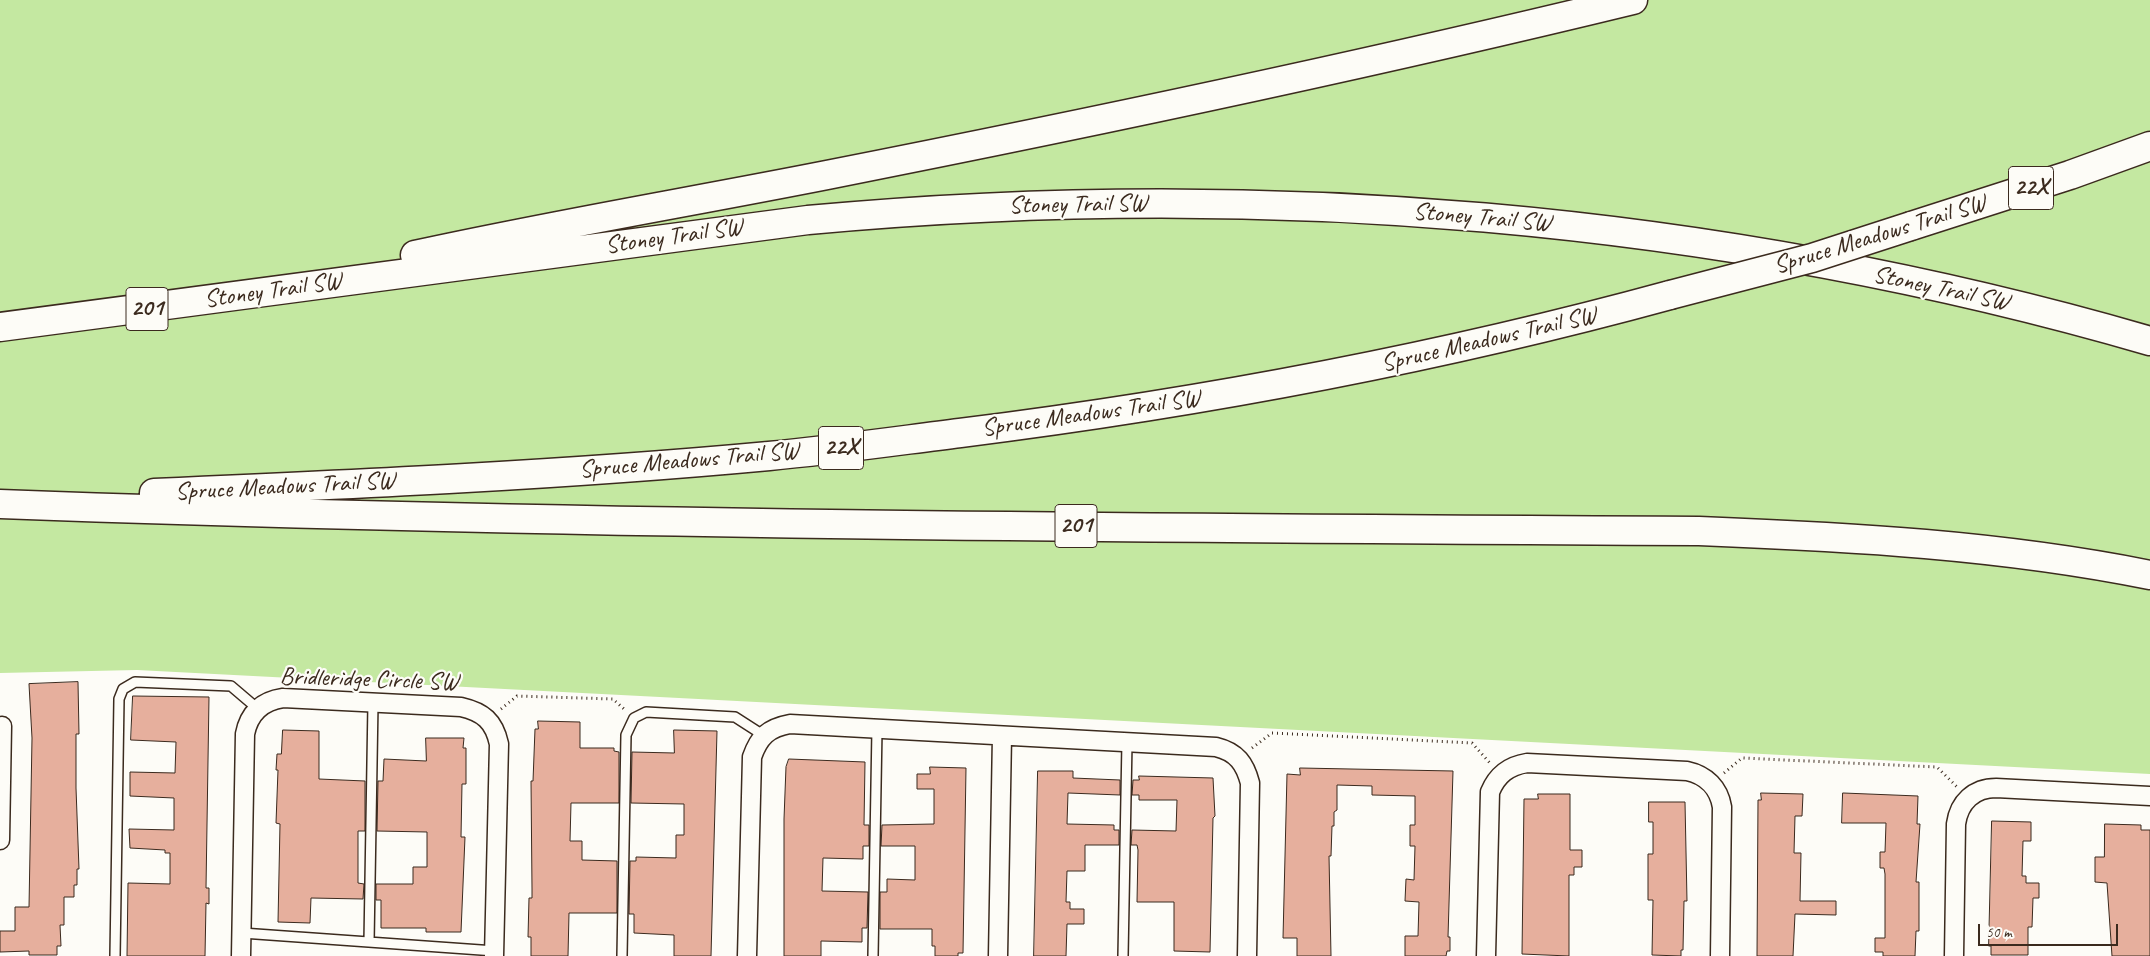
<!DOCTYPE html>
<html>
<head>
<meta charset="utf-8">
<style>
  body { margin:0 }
  #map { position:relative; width:2150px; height:956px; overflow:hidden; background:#fdfcf7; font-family:Caveat,sans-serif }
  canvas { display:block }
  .scale { position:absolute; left:1978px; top:924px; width:140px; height:22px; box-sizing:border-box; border:2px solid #3b2a1e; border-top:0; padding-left:6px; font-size:15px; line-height:18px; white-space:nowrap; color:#3b2a1e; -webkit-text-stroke:4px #fdfcf7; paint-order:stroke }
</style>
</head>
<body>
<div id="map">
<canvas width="2150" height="956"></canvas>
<div class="scale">50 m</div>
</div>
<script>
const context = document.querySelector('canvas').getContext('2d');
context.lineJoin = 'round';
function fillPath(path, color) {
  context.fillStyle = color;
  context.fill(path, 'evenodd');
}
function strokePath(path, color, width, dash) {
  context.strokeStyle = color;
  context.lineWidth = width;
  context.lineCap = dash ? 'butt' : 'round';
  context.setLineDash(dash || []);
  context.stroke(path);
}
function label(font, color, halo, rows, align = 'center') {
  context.font = font + ' Caveat,sans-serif';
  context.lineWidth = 4.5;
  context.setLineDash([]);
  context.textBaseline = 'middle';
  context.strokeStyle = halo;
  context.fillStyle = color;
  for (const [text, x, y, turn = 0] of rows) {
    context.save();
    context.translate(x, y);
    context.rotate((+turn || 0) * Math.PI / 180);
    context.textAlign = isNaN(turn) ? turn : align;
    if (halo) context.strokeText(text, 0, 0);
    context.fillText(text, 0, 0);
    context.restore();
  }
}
const green = new Path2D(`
  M0,0H2150V774L137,670L0,673Z`);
const building = new Path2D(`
  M78,682L79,734H76V788L79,869H77V885H74V897H64V925H60L61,946H57V955H29V951L0,952V931H15V907H29L32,738L29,684Z
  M133,696L209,697L206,888H209V904L206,903L205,956H127L128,883L170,884V853H165V850L130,848L129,829L174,830V798L130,796V772L175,773L176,742L131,740Z
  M538,721L580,722V748H614V751L619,752V803H571L570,841H582V860L617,861V913H569L568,956H531V937H528L529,898H532V889L531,781H533L535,729H538Z
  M283,730L319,731V779L365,781V831H358V883L364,884L363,899L311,898L310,923L278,922L280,824L276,823L278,770H276L277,754H281Z
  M674,730L717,731L711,956H674V935L634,933V914H629L630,861H636V857L676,858V835H684V804L631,803L632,752L674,753Z
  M426,738H464L463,748H466V784H462L461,837H465L461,932H426V928H381V900H376V884H413V867H427V832L377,831L378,781H383L384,759L426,761Z
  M789,759L865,762L864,825H869V846H863V859L823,858L822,891L868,892L867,928H862V942L821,941V956H784V819L786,767Z
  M930,767L966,768L963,953H958V956H935V946H932V929H880V892H887V879L915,880V846H881L882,825L934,824V789H917V774H930Z
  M1300,768L1453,771L1448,937H1450V951H1447L1446,956H1405V936H1418L1419,902L1405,901L1406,879L1414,880L1415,846H1410V825H1415V796L1372,795V786L1337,785V810L1334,812V826H1332L1331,856H1329L1331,956H1297V938H1283L1287,774L1300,775Z
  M1038,771H1073V778L1120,780V795L1068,793L1067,824L1114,825V830H1119V845H1085V871H1067L1066,902H1070V909H1084V924H1067L1066,956H1034Z
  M1139,776L1213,778L1215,816L1213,818L1210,952L1174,951V902H1137L1138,850L1137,845H1131L1132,830L1176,831L1177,800H1139V795H1132L1133,780H1139Z
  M1761,793L1803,794L1802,816H1795L1794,853H1801L1800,901H1836V915L1795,914L1793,956H1757L1758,800H1761Z
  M1843,793L1918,796L1917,824H1920L1916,882H1919V931H1916L1915,956H1883V952H1875V938H1885V874L1884,868H1880V852H1885L1886,823H1842Z
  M1538,794H1570V850H1582V867H1574V875H1569V956L1522,954L1524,799H1538Z
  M1649,802H1685L1687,901H1684L1683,950H1681V956L1652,955L1653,900H1648V854H1653V822H1649Z
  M1992,821L2031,822V841H2023L2022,876H2026V883H2039V898H2033L2032,927H2028V955H1991V946H1989Z
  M2105,824L2141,825V830H2150V956H2112L2107,883L2095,882V857H2104Z`);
const path = new Path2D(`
  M501,709L517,696L613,699L624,709
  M1252,748L1272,733L1472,743L1490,763
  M1724,773L1742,758L1937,767L1957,787`);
const lane = new Path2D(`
  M242,933L495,951
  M369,942L373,703
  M115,956L119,699L123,689L135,682L231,686L258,709
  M622,956L626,735L634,718L646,712L735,717L763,735
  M873,956L877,729
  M1123,956L1127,742`);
const street = new Path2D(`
  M0,840L2,726
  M241,956L245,734C249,713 262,701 283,698L461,707C483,712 494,721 499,744L494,956
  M747,956L752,757C759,737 768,728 790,724L1216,747C1237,752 1245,764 1250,783L1247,956
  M998,956L1002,736
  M1486,956L1490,792C1497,775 1508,766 1527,763L1687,771C1706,775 1719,788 1722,807L1720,956
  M1954,956L1956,824C1959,802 1974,788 1996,788L2150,796`);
const highway = new Path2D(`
  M1911,226L2070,175L2150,146
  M415,255C552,225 690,202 827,175C1096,122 1366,65 1633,0
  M0,327L808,220C1256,178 1717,215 2150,341
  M154,493C359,484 564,475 769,456C833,450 896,441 960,433C1200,403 1436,359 1670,295
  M0,504C566,525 1133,528 1699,531C1850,537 2001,545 2150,575`);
const highwayBridge = new Path2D(`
  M1670,295L1812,258L1911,226`);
const shields = [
  [2031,188,45],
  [147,309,42],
  [841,448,45],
  [1076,526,42]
];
const shieldNames = [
  ["22X",2031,188],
  ["201",147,309],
  ["22X",841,448],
  ["201",1076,526]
];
const streetNames = [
  ["Stoney Trail SW",1078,205,-1],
  ["Stoney Trail SW",1482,218,5],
  ["Spruce Meadows Trail SW",1880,235,-17],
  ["Stoney Trail SW",674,237,-8],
  ["Stoney Trail SW",1941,289,12],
  ["Stoney Trail SW",273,291,-8],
  ["Spruce Meadows Trail SW",1489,340,-13],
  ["Spruce Meadows Trail SW",1091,414,-8],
  ["Spruce Meadows Trail SW",689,461,-5],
  ["Spruce Meadows Trail SW",285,487,-3],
  ["Bridleridge Circle SW",369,680,2]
];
fillPath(green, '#c4e8a1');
fillPath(building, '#e6af9d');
strokePath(building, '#3b2a1e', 1);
strokePath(lane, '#3b2a1e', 12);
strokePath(street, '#3b2a1e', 21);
strokePath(highway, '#3b2a1e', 31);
strokePath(path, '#3b2a1e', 3, [1, 4]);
strokePath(lane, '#fdfcf7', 9);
strokePath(street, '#fdfcf7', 18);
strokePath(highway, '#fdfcf7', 28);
strokePath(highwayBridge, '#3b2a1e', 31, []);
strokePath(highwayBridge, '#fdfcf7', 28);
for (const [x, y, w] of shields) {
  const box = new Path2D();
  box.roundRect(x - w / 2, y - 21.5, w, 43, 4);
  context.fillStyle = '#fdfcf7';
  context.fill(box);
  strokePath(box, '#3b2a1e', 1);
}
label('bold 24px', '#3b2a1e', null, shieldNames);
label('25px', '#3b2a1e', '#fdfcf7', streetNames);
</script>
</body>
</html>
